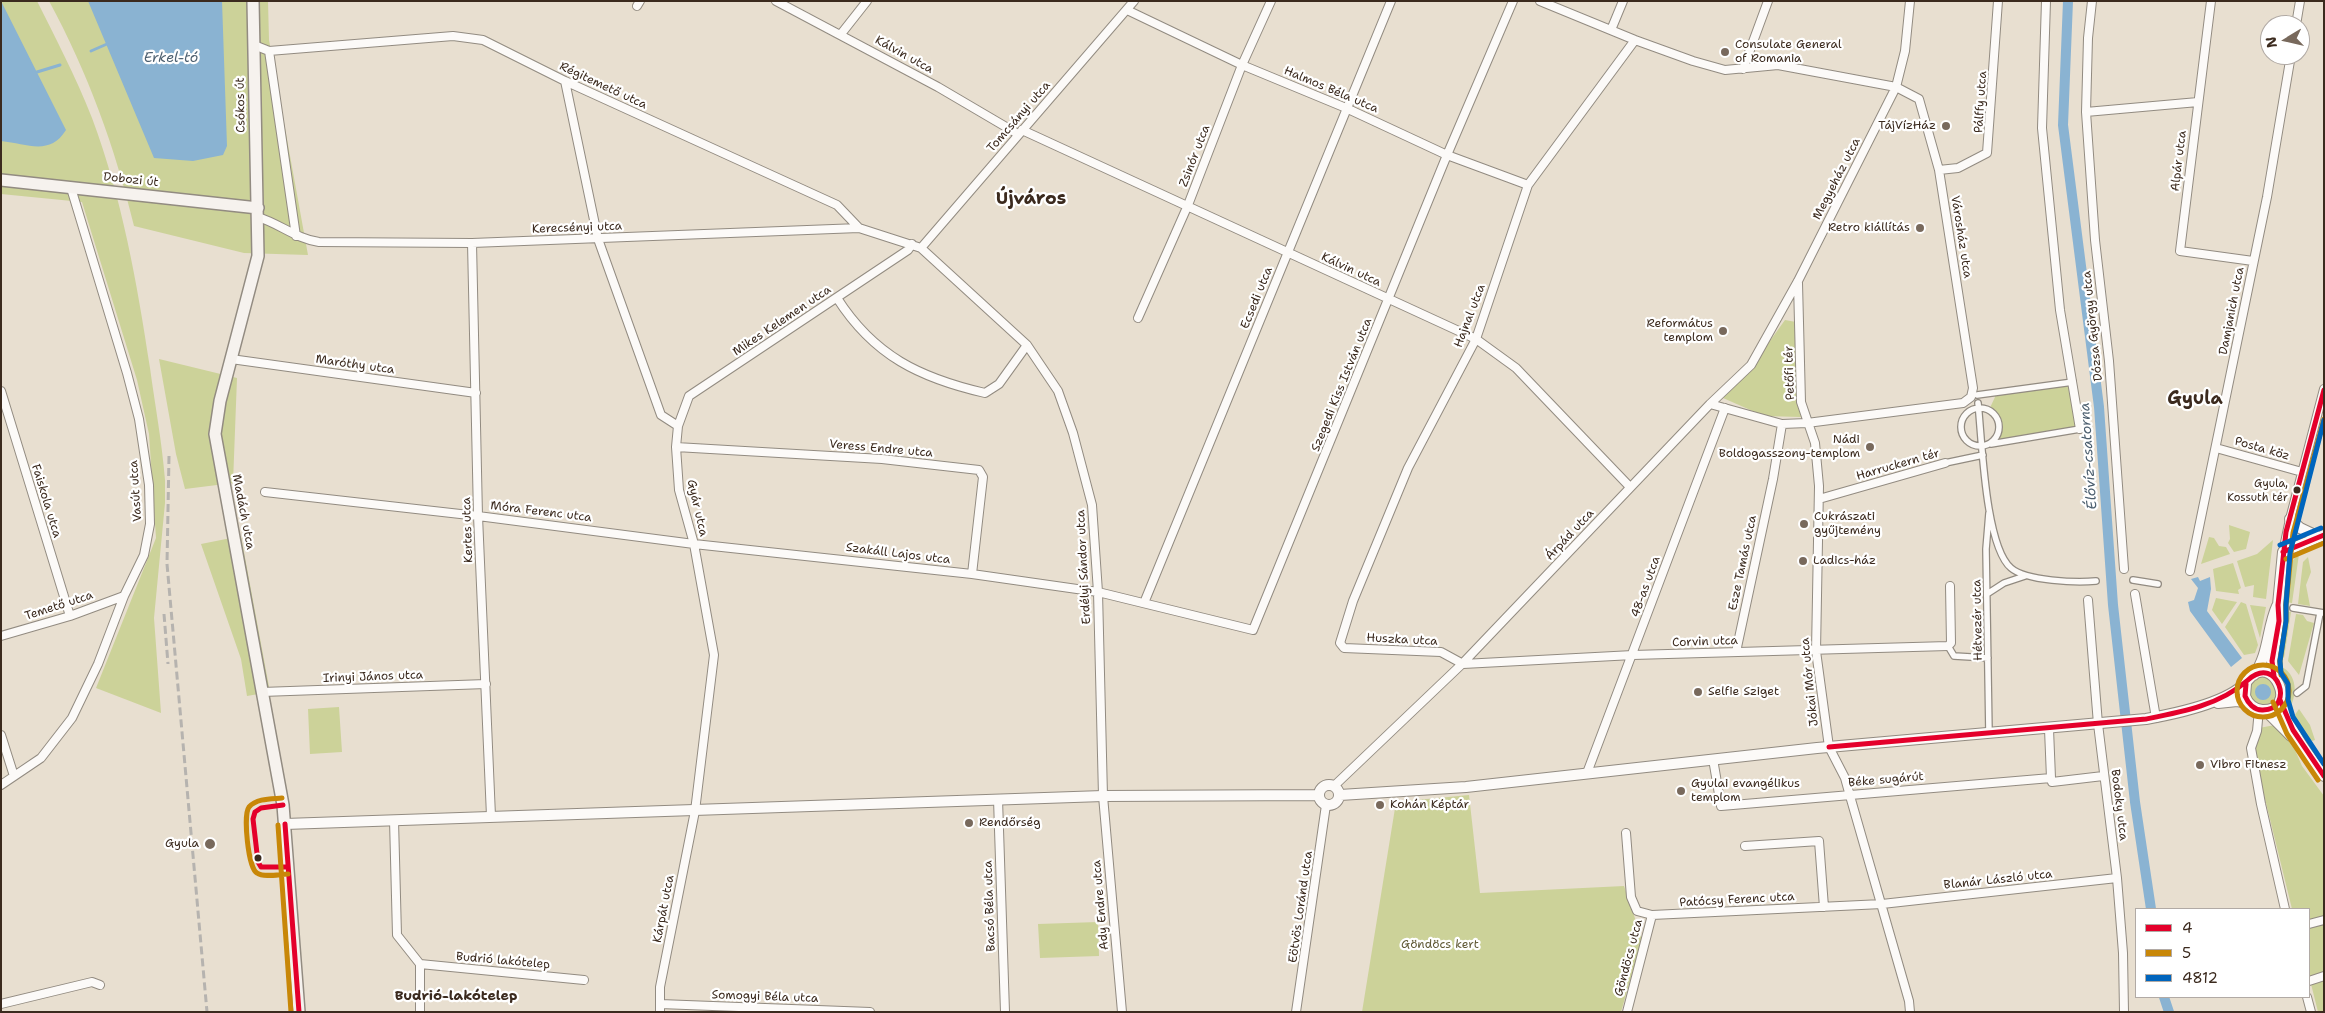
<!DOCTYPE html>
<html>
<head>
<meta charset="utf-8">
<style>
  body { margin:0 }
  #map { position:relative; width:2325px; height:1013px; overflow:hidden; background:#e8dfd0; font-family:"Shantell Sans",sans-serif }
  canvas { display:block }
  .frame { position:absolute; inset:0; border:2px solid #3b2a1e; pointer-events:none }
  .legend { position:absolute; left:2135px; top:908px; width:175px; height:90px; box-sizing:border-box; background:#fff; border:1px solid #b1aaa5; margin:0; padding:6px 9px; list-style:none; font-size:15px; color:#3b2a1e }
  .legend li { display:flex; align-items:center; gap:10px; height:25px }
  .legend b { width:25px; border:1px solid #b1aaa5 }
  .north { position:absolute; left:2260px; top:15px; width:50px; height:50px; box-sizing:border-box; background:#fff; border:1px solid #b1aaa5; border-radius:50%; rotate:261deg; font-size:14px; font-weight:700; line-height:20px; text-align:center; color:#3b2a1e }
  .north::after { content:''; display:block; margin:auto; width:18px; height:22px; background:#78695c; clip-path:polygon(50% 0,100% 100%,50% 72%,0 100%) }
</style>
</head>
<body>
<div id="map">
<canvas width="2325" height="1013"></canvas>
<div class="frame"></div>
<ul class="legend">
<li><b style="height:6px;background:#e4002b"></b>4</li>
<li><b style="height:6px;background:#c88708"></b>5</li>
<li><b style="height:6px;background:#0065bd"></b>4812</li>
</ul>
<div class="north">N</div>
</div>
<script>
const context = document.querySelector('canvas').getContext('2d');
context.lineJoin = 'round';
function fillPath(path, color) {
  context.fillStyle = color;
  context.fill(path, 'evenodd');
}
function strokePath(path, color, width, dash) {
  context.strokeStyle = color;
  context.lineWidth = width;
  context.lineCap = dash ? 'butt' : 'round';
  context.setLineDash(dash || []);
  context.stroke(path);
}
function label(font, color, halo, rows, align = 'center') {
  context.font = font + ' "Shantell Sans",sans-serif';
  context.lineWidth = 4.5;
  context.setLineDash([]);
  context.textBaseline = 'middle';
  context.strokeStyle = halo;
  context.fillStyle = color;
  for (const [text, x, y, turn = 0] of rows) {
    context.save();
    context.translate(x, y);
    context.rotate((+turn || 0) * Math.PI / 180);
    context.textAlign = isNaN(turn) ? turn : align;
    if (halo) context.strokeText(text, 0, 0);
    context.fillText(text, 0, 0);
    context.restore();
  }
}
const green = new Path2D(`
  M1,1H37C56,39 76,77 92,118C122,198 137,282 150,368C155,405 162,442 165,480V503L154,618L161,713L96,688L156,538L149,434L137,380L82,202L1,194Z
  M49,1H268L269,40L308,255L244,253L134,226C115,147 88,73 49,1Z
  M1785,320L1796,322V388L1801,417L1764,416L1723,398L1749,370Z
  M159,359L237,378L233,483L185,489L176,454Z
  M2073,382L2080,429L1991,444C2003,433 2002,419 1989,410L1995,397L1994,393Z
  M2229,525L2250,532L2246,549L2234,552L2228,543L2230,539Z
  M241,536L270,692L247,696L241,659L201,544Z
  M2209,537L2214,538L2219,546L2226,547L2230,554L2201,564Z
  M2273,540L2266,599L2253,597L2254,585L2245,587L2237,561L2257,554Z
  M2299,554L2292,603L2286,602L2291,562Z
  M2308,557L2311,572L2306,585L2310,606L2298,604L2303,562Z
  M2233,563L2241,588L2238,590L2239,594L2216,591L2213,569Z
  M2216,598L2237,602L2222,624L2212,610Z
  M2241,602L2246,604L2258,645L2255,653L2244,655L2225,627Z
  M2250,605L2266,607L2260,638Z
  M2285,611L2291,612L2284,658L2278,655Z
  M2296,614L2303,615L2307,621L2314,623L2299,675L2288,661Z
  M2280,666C2298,674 2298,696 2288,711C2285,702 2289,694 2287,686C2285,678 2278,675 2280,666Z
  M2249 691a14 14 0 1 1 28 0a14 14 0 1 1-28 0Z
  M339,707L342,752L310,754L308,709Z
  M2299,709L2310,725L2315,740L2312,741L2302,734L2292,719Z
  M2275,725L2292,743L2302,766L2324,796V1012H2318L2309,976V909H2292L2253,750L2259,728Z
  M1469,795L1480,893L1624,886L1642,939L1621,1012H1362L1396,802Z
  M1098,922L1099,956L1040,958L1038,924Z`);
const water = new Path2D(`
  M1,1L66,130C50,156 28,144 1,141Z
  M88,1H222L227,146L223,155L193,161L154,158Z
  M2198,577L2200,581L2210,577L2211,589L2207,611L2242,658L2231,667L2190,611L2188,602L2194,600L2198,588L2191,579Z
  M2255 692a8 8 0 1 1 16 0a8 8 0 1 1-16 0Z`);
const stream = new Path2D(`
  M91,51L107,44
  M37,72L60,65`);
const canal = new Path2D(`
  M2068,1L2063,125L2099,407L2113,605L2135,802L2151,909
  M2164,997L2169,1012`);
const pedestrian = new Path2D(`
  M1977,395L2073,382
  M1978,403C1982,439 1985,546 2011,568C2026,581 2077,583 2096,581
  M1961 427a19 19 0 1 1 38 0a19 19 0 1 1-38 0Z
  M1991,444L2080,429
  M1945,463L1983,455
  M1989,513L1986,549L1989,734
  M2133,580L2158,584
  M1987,594L2004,583L2025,576
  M2293,608L2324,613
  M1948,646L1954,656L1988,658
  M2297,693L2306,686L2320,613`);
const minor = new Path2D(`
  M776,1L938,87L1018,134
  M1540,1L1635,40L1693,61L1725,70L1778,65L1896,87L1919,99L1939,170L1973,388L1971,397L1963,403L1807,423L1782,424L1710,404
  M2046,1L2042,128L2060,310L2080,429
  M2092,1L2088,38L2086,112L2095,240L2109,361L2124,569
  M2211,1L2180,251L2253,261
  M637,6L640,1
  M1127,10L1242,65L1346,108L1447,155L1528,185
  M2296,25L2300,1
  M1611,30L1623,1
  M841,34L867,1
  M1635,40L1528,185L1476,339L1408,468L1353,601L1340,643L1344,648L1441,652L1463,664L1633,655L1948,646L1951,643L1950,586
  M254,45L269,51L453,36L483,40L565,81L837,205L859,228L921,248L1027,345L1058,391L1073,433L1092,505L1098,592L1103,796L1122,1012
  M269,51L296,236
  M1743,69L1768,1
  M565,81L598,239L661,415L678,426
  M2086,112L2198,102
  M1022,130L1476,339L1516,368L1630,487
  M1939,170L1958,168L1987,153L1998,1
  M258,217C280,224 297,239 319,242L472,243L859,228
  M472,243L478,516L491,816
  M921,248L1134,1
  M1798,283L1801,402L1815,443L1819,486L1816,651L1829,747L1845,778L1850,796L1909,1001L1910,1012
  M837,298C874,356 920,378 985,393L999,384L1027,345
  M1138,318L1188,205L1242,65L1271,1
  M231,359L476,393
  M1,391L70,616
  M676,447L882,459L979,470L983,477L972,574
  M2216,448L2302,472
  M265,492L478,516L694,544L972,574L1098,592L1253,630L1447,155L1513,1
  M1819,499L1945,463
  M2283,552L2290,519L2324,389
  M2190,571L2267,197L2291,55
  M2135,594L2156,718
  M2088,600L2098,724L2117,878L2123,953L2124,1012
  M1144,603L1391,1
  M1,636L70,616L124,596
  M1736,652L1773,479L1782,424
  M262,692L486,684
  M2259,709L2257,731L2251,748L2261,804L2285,909
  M1,735L14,776
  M1713,759L1721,806L2051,778L2049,729
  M1587,773L1725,408
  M2051,778L2052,782L2103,776
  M1,785L41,758L72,718L98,664L124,596L144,555L150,524L149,485L139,419L127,373L71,188
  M1334,786L1462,664L1710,404L1751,365L1798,281L1896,87L1905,51L1910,1
  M998,799L1005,1012
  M394,820L397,935L420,964V1012
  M1626,833L1631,897L1637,911L1652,915L1627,1012
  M1745,846L1819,841L1824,907
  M1652,915L1882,904L2117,878
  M2309,924L2324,920
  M420,964L584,980
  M2309,981L2324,976
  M2307,997L2311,1012
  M1,1004L92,982L100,985
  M660,1004L870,1012
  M660,1012V987L695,811L714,655L694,544L679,490L676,447L678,426L689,396L908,250L912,244
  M1296,1012L1326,805`);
const tertiary = new Path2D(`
  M2290,519L2300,528L2319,537
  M2254,675C2269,655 2267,628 2277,606
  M2274,676L2272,661L2279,621L2278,605L2283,552L2324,535
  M2280,700C2289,729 2306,752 2324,776
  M2218,703L2237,701L2249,703
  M2265,710L2291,736
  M1319 795a10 10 0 1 1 20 0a10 10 0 1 1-20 0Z
  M1340,795L1466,787L1817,748L2146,719C2174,714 2231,702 2248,680C2272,649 2301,712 2262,710C2254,709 2248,704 2245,696L2246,684
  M285,824L1103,796L1319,795`);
const secondary = new Path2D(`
  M253,1L258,256L220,401L215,434L283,805L299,1012
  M1,180L258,208`);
const rail = new Path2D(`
  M169,456L167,564L207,1012
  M164,614L168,664`);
const bus1 = new Path2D(`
  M2283,552L2324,535
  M2274,676L2272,661L2279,621L2278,605L2286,532L2324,390
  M2280,700L2293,730L2324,776
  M1829,747L2146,719C2182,712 2220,705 2248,680C2278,653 2296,711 2262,710C2254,710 2248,703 2245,696L2246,684
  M283,805L261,808L255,812L253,819L258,862L261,867H288
  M285,824L299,1012`);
const bus2 = new Path2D(`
  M2286,559L2324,543
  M2237 691a26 26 0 1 1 52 0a26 26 0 1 1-52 0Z
  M2281,675L2280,661L2286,621V605L2293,533L2324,419
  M2273,702L2287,734L2318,780
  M282,798C272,799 257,798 249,807C243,815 248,868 257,873C264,878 280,874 288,874
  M278,825L291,1012`);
const bus3 = new Path2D(`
  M2324,420L2290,553L2286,605V621L2280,661L2281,673L2288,684V700L2293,717L2324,764
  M2280,545L2321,528`);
const markers = [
  [1725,52,5,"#78695c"],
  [1946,126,5,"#78695c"],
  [1920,228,5,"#78695c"],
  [1723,331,5,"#78695c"],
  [1870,447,5,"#78695c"],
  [2297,490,4.5,"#3b2a1e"],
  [1804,524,5,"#78695c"],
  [1803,561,5,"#78695c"],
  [1698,692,5,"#78695c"],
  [2200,765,5,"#78695c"],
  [1681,791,5,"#78695c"],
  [1380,805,5,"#78695c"],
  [969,823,5,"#78695c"],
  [210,844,6,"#78695c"],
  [258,858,4.5,"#3b2a1e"]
];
const busNames = [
  ["Gyula,",2288,484],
  ["Kossuth tér",2288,498]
];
const poiNames = [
  ["Consulate General",1735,45],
  ["of Romania",1735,59],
  ["TájVízHáz",1936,126,"right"],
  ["Retro kiállítás",1910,228,"right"],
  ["Református",1713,324,"right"],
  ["templom",1713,338,"right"],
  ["Nádi",1860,440,"right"],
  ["Boldogasszony-templom",1860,454,"right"],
  ["Cukrászati",1814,517],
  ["gyűjtemény",1814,531],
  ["Ladics-ház",1813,561],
  ["Selfie Sziget",1708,692],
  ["Vibro Fitnesz",2210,765],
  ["Gyulai evangélikus",1691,784],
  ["templom",1691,798],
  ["Kohán Képtár",1390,805],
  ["Rendőrség",979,823],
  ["Gyula",199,844,"right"]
];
const streetNames = [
  ["Kálvin utca",904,55,29],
  ["Régitemető utca",603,86,25],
  ["Halmos Béla utca",1331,90,23],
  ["Pálffy utca",1981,102,-86],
  ["Csókos út",241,105,-91],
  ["Tomcsányi utca",1019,117,-49],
  ["Zsinór utca",1195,156,-69],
  ["Alpár utca",2179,161,-83],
  ["Megyeház utca",1837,179,-63],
  ["Dobozi út",131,180,6],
  ["Kerecsényi utca",577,228,-2],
  ["Városház utca",1961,237,81],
  ["Kálvin utca",1351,270,25],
  ["Ecsedi utca",1257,298,-68],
  ["Damjanich utca",2232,311,-79],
  ["Hajnal utca",1470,316,-69],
  ["Mikes Kelemen utca",782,321,-34],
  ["Dózsa György utca",2093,326,-96],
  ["Maróthy utca",355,365,8],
  ["Petőfi tér",1790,373,-92],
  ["Szegedi Kiss István utca",1342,385,-68],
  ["Veress Endre utca",881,449,5],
  ["Posta köz",2262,449,16],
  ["Harruckern tér",1898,465,-16],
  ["Vasút utca",136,491,-94],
  ["Faiskola utca",46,501,73],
  ["Gyár utca",697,508,77],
  ["Madách utca",243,512,79],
  ["Móra Ferenc utca",541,512,7],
  ["Kertes utca",468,530,-92],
  ["Árpád utca",1570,535,-47],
  ["Szakáll Lajos utca",898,554,7],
  ["Esze Tamás utca",1743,563,-78],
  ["Erdélyi Sándor utca",1084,567,-93],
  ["48-as utca",1646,587,-70],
  ["Temető utca",59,606,-18],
  ["Hétvezér utca",1978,620,-91],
  ["Huszka utca",1402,640,3],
  ["Corvin utca",1705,642,-2],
  ["Irinyi János utca",373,677,-2],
  ["Jókai Mór utca",1810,682,-96],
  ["Béke sugárút",1886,780,-5],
  ["Bodoky utca",2119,805,83],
  ["Blanár László utca",1998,880,-6],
  ["Patócsy Ferenc utca",1737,900,-3],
  ["Ady Endre utca",1101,905,-95],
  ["Bacsó Béla utca",990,906,-92],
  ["Eötvös Loránd utca",1301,907,-82],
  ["Kárpát utca",664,909,-79],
  ["Göndöcs utca",1629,958,-75],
  ["Budrió lakótelep",503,961,5],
  ["Somogyi Béla utca",765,997,2]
];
const parkNames = [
  ["Göndöcs kert",1440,945]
];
const waterNames = [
  ["Erkel-tó",171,58],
  ["Élővíz-csatorna",2089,456,-94]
];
const neighbourhoodNames = [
  ["Budrió-lakótelep",456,996]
];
const districtNames = [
  ["Újváros",1031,199],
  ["Gyula",2195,399]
];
fillPath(green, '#ccd299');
fillPath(water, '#8ab3d2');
strokePath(stream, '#8ab3d2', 3);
strokePath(canal, '#8ab3d2', 10);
strokePath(pedestrian, '#928b81', 8);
strokePath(minor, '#928b81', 10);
strokePath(tertiary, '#928b81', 12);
strokePath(secondary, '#928b81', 14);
strokePath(pedestrian, '#fcfaf8', 5.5);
strokePath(minor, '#fcfaf8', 8);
strokePath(tertiary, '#fcfaf8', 10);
strokePath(secondary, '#f6f2ee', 11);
strokePath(rail, '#b6b3af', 3, [8, 4]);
strokePath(bus1, '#e4002b', 5);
strokePath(bus2, '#c88708', 5);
strokePath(bus3, '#0065bd', 5);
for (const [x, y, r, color] of markers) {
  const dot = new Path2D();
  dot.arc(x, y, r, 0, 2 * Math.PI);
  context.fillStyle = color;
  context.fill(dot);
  strokePath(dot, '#fff', 2);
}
label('11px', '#3b2a1e', '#fff', busNames, 'right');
label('12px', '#3b2a1e', '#fff', poiNames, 'left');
label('12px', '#3b2a1e', '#fff', streetNames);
label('12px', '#605935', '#fff', parkNames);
label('italic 14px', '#4c5f6f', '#fff', waterNames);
label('bold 14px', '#3b2a1e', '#fff', neighbourhoodNames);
label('bold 18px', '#3b2a1e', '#fff', districtNames);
</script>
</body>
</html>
